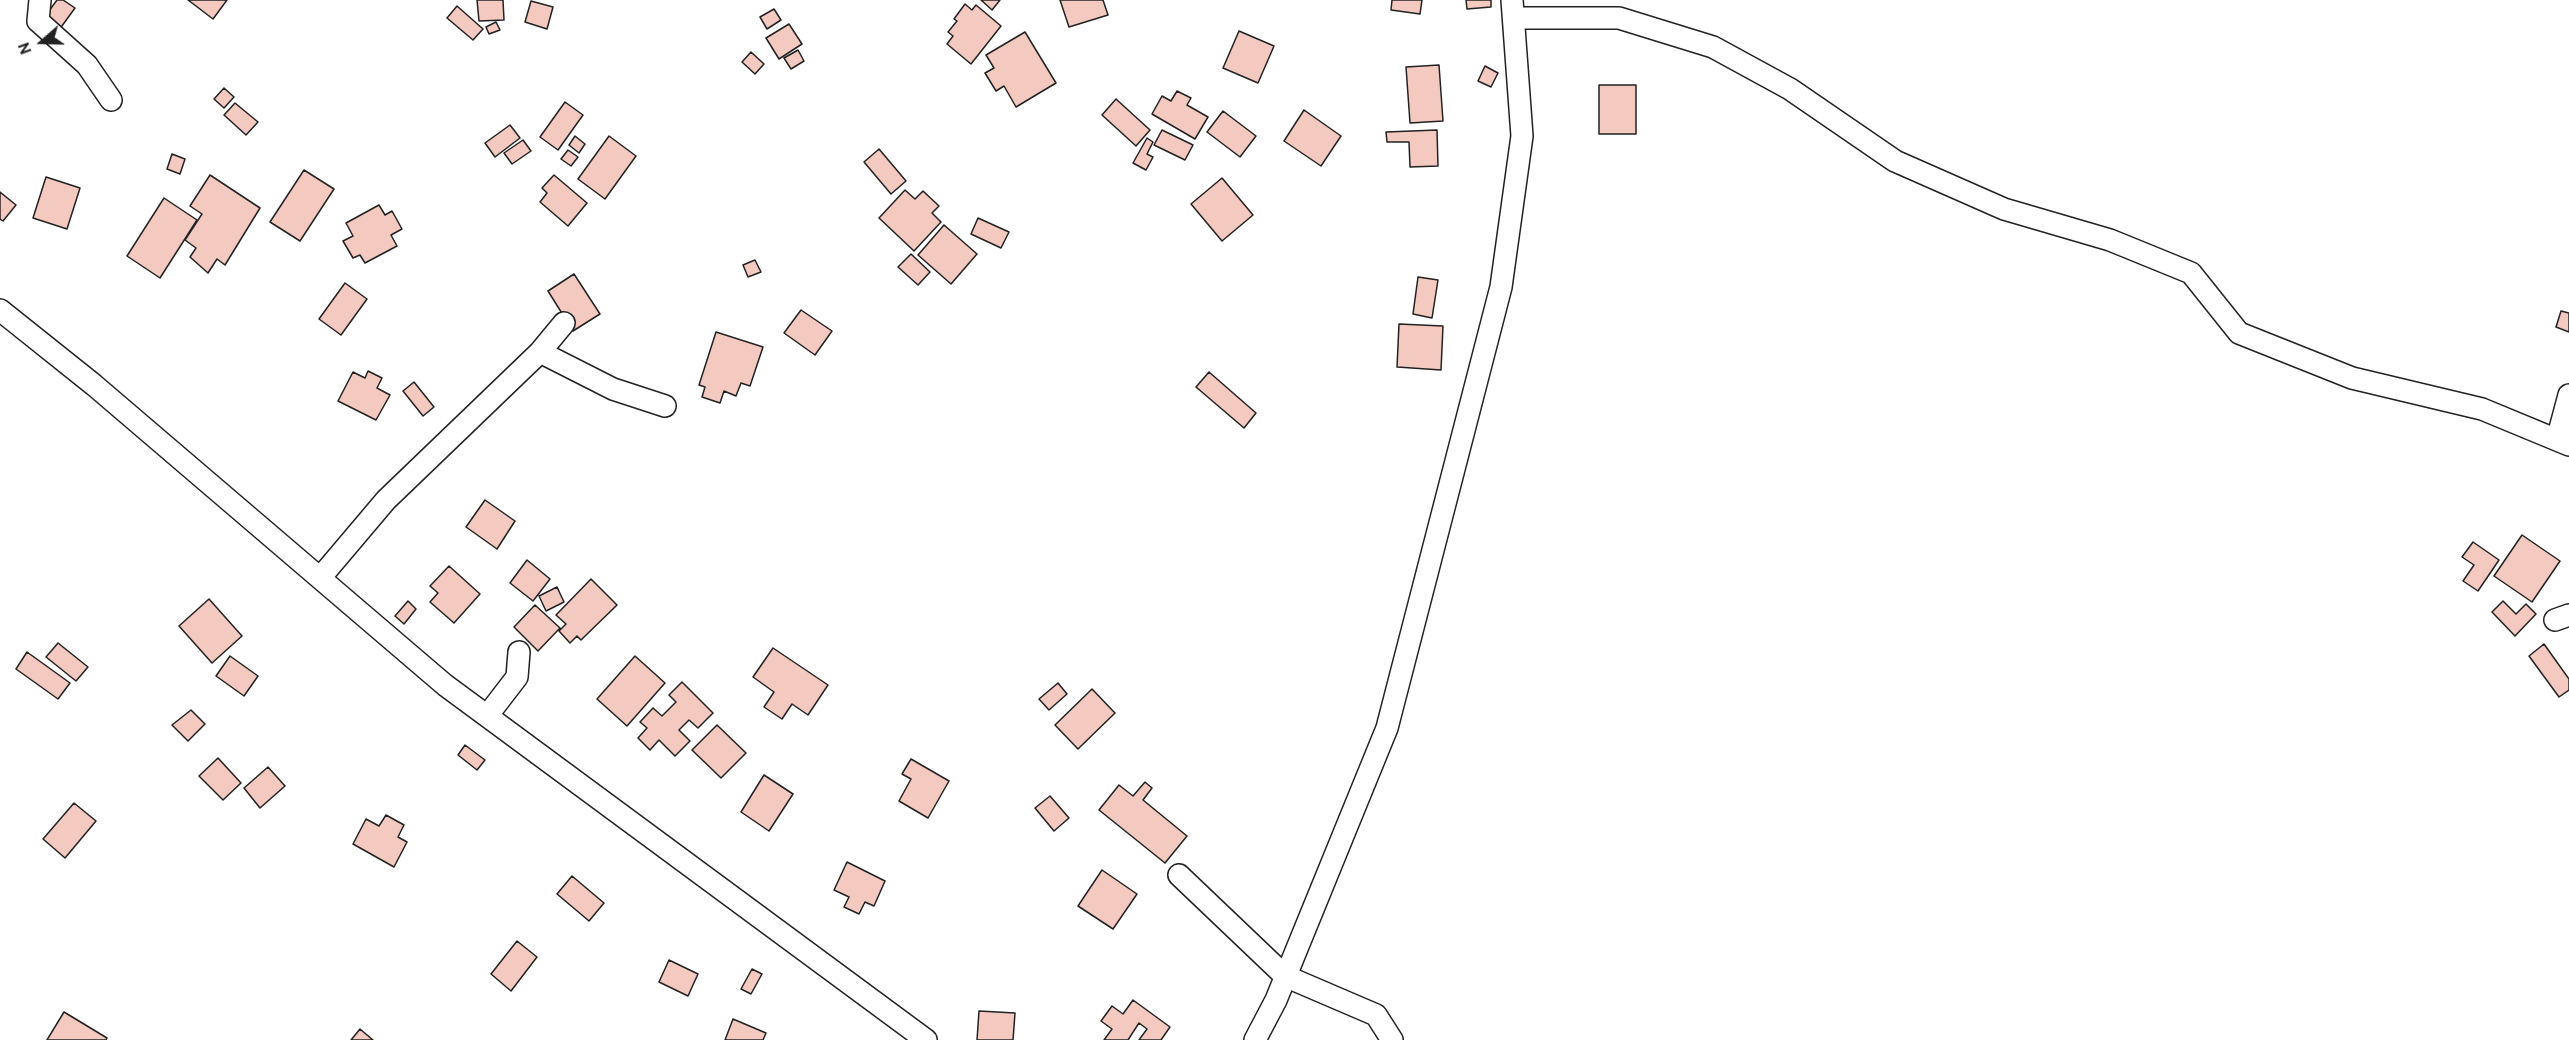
<!DOCTYPE html>
<html>
<head>
<meta charset="utf-8">
<style>
  body { margin:0 }
  #map { position:relative; width:2569px; height:1040px; overflow:hidden; background:#fff; font-family:Cabin,sans-serif }
  canvas { display:block }
  .north { position:absolute; left:12px; top:12px; width:60px; height:60px; -webkit-text-stroke:4px #fff; paint-order:stroke; rotate:250deg; font-size:16px; font-weight:700; line-height:24px; text-align:center; color:#222 }
  .north::after { content:''; display:block; margin:auto; width:21px; height:27px; background:#222; clip-path:polygon(50% 0,100% 100%,50% 72%,0 100%) }
</style>
</head>
<body>
<div id="map">
<canvas width="2569" height="1040"></canvas>
<div class="north">N</div>
</div>
<script>
const context = document.querySelector('canvas').getContext('2d');
context.lineJoin = 'round';
function fillPath(path, color) {
  context.fillStyle = color;
  context.fill(path, 'evenodd');
}
function strokePath(path, color, width, dash) {
  context.strokeStyle = color;
  context.lineWidth = width;
  context.lineCap = dash ? 'butt' : 'round';
  context.setLineDash(dash || []);
  context.stroke(path);
}
const building = new Path2D(`
  M57,0H63L75,8L59,30L43,19Z
  M188,0H227L213,19Z
  M477,0H503L504,20L479,21Z
  M981,0H1000L992,10Z
  M1060,0H1103L1108,15L1069,27Z
  M1392,0H1422L1420,14L1391,10Z
  M1466,0H1491V7L1467,9Z
  M531,1L553,7L547,29L525,22Z
  M965,4L972,10L976,5L1001,26L971,64L947,44L953,36L948,32L957,21L954,19Z
  M457,6L483,29L473,40L447,18Z
  M774,9L781,20L767,29L760,17Z
  M496,22L500,30L489,34L486,27Z
  M789,24L802,44L779,59L766,38Z
  M1239,31L1274,46L1258,83L1223,68Z
  M1025,32L1056,83L1016,107L1004,86L996,91L985,73L994,68L986,55Z
  M798,50L804,61L791,69L784,58Z
  M751,52L764,64L755,74L742,62Z
  M1439,65L1443,121L1410,123L1406,67Z
  M1485,66L1498,73L1491,87L1478,81Z
  M1599,85H1636V134H1599Z
  M224,88L234,97L224,108L214,99Z
  M1177,91L1191,98L1187,105L1208,117L1195,139L1152,114L1162,96L1171,101Z
  M1116,99L1150,130L1136,146L1102,115Z
  M565,102L583,115L558,150L540,137Z
  M235,103L258,122L246,135L224,115Z
  M1304,110L1341,136L1321,166L1284,141Z
  M1223,111L1256,136L1240,157L1207,132Z
  M510,125L520,138L495,157L485,143Z
  M1162,130L1193,145L1185,160L1154,145Z
  M1437,130L1438,166L1410,167L1409,142H1387L1386,132Z
  M575,136L585,144L579,153L569,145Z
  M609,136L636,156L605,199L578,179Z
  M1147,138L1153,142L1147,154L1153,157L1146,170L1133,163Z
  M523,140L531,151L512,164L504,153Z
  M879,149L906,181L891,194L864,162Z
  M568,150L578,157L571,166L561,159Z
  M172,154L185,159L180,174L167,169Z
  M304,170L334,189L300,241L270,222Z
  M210,175L260,208L225,265L217,259L208,273L190,257L196,248L185,240L202,214L190,206Z
  M554,175L587,203L568,226L540,202L547,193L542,188Z
  M46,177L80,188L67,229L33,218Z
  M1222,178L1253,215L1222,241L1191,204Z
  M905,190L915,199L923,191L939,206L932,213L941,222L914,251L879,218Z
  M0,192L16,205L3,221L0,219Z
  M164,198L197,220L160,278L127,256Z
  M379,205L385,215L392,211L402,229L391,235L397,246L365,263L360,255L353,258L343,241L353,236L346,223Z
  M978,218L1009,232L1001,248L971,234Z
  M944,225L977,254L951,284L918,255Z
  M911,254L930,272L918,285L898,267Z
  M755,260L761,272L748,277L743,265Z
  M574,274L600,314L573,331L548,291Z
  M1418,277L1438,280L1432,318L1413,314Z
  M345,283L367,299L341,335L319,319Z
  M801,310L832,331L815,355L784,333Z
  M2561,311L2569,313V332L2556,327Z
  M1399,324L1443,326L1441,370L1397,367Z
  M716,332L763,347L750,386L741,383L736,396L724,391L720,403L702,397L705,387L699,385Z
  M368,371L382,378L377,388L390,395L376,420L338,401L353,372L365,378Z
  M1209,372L1256,413L1244,428L1196,387Z
  M414,382L434,407L423,416L403,391Z
  M485,500L515,521L497,549L466,527Z
  M2522,535L2560,561L2532,602L2494,576Z
  M2473,542L2499,560L2478,591L2463,581L2474,565L2462,557Z
  M527,560L550,579L533,601L510,583Z
  M449,566L480,594L454,623L430,602L438,593L430,586Z
  M591,579L617,605L581,640L577,636L570,643L559,631L566,624L556,615Z
  M557,587L564,602L546,611L539,596Z
  M209,599L242,636L212,663L179,626Z
  M408,601L416,609L404,624L395,616Z
  M2503,601L2516,614L2526,604L2536,614L2515,636L2492,612Z
  M535,605L560,628L538,651L514,627Z
  M58,643L88,667L76,681L46,657Z
  M2544,644L2569,679V690L2559,697L2529,656Z
  M773,648L828,685L808,715L792,704L782,719L764,707L774,692L753,677Z
  M27,652L70,683L58,699L16,669Z
  M230,656L258,676L244,696L216,676Z
  M635,656L665,683L627,726L597,699Z
  M682,682L713,713L698,728L689,720L679,730L690,741L675,756L659,740L650,750L638,738L647,728L640,722L653,708L662,716L676,702L669,695Z
  M1058,683L1067,694L1049,710L1039,699Z
  M1092,689L1115,713L1078,749L1055,725Z
  M191,710L205,724L188,741L172,725Z
  M717,725L746,753L721,778L692,750Z
  M465,745L485,760L477,770L458,755Z
  M218,758L241,783L223,800L199,776Z
  M911,759L949,781L928,818L899,801L911,779L902,774Z
  M268,767L285,786L260,808L244,788Z
  M764,775L793,794L769,831L741,812Z
  M1145,782L1152,788L1143,800L1187,836L1165,863L1099,810L1119,785L1133,796Z
  M1050,796L1069,818L1054,831L1035,808Z
  M74,803L96,821L65,858L43,839Z
  M386,815L404,825L398,837L407,842L394,867L353,844L366,819L379,826Z
  M847,862L885,881L874,906L865,902L859,914L844,907L849,897L834,890Z
  M1102,870L1137,894L1113,929L1078,906Z
  M572,876L604,903L589,921L557,894Z
  M517,941L537,957L511,991L491,974Z
  M669,960L698,974L688,996L659,982Z
  M752,969L762,974L751,994L741,989Z
  M1133,1000L1170,1027L1161,1040H1139L1147,1029L1139,1023L1128,1040H1104L1112,1029L1101,1021L1112,1006L1123,1014Z
  M979,1011L1015,1013L1013,1040H977Z
  M64,1012L107,1038L106,1040H47Z
  M733,1019L766,1033L763,1040H725Z
  M360,1029L373,1040H351Z`);
const minor = new Path2D(`
  M40,0L38,21L87,65L111,100
  M1514,18H1619L1713,47L1790,89L1895,161L2004,209L2110,240L2191,273L2239,333L2352,378L2482,409L2569,445
  M0,310L94,385L445,685L926,1040
  M540,352L613,389L665,406
  M2557,440L2569,395
  M320,578L386,500L540,352L564,323
  M2555,620L2569,615
  M487,716L517,677L519,652
  M1179,875L1285,976L1376,1015L1392,1040
  M1255,1040L1276,1000L1387,728L1501,287L1522,136L1512,0`);
fillPath(building, '#f3c9c0');
strokePath(building, '#222', 1.5);
strokePath(minor, '#222', 24);
strokePath(minor, '#fff', 21);
</script>
</body>
</html>
